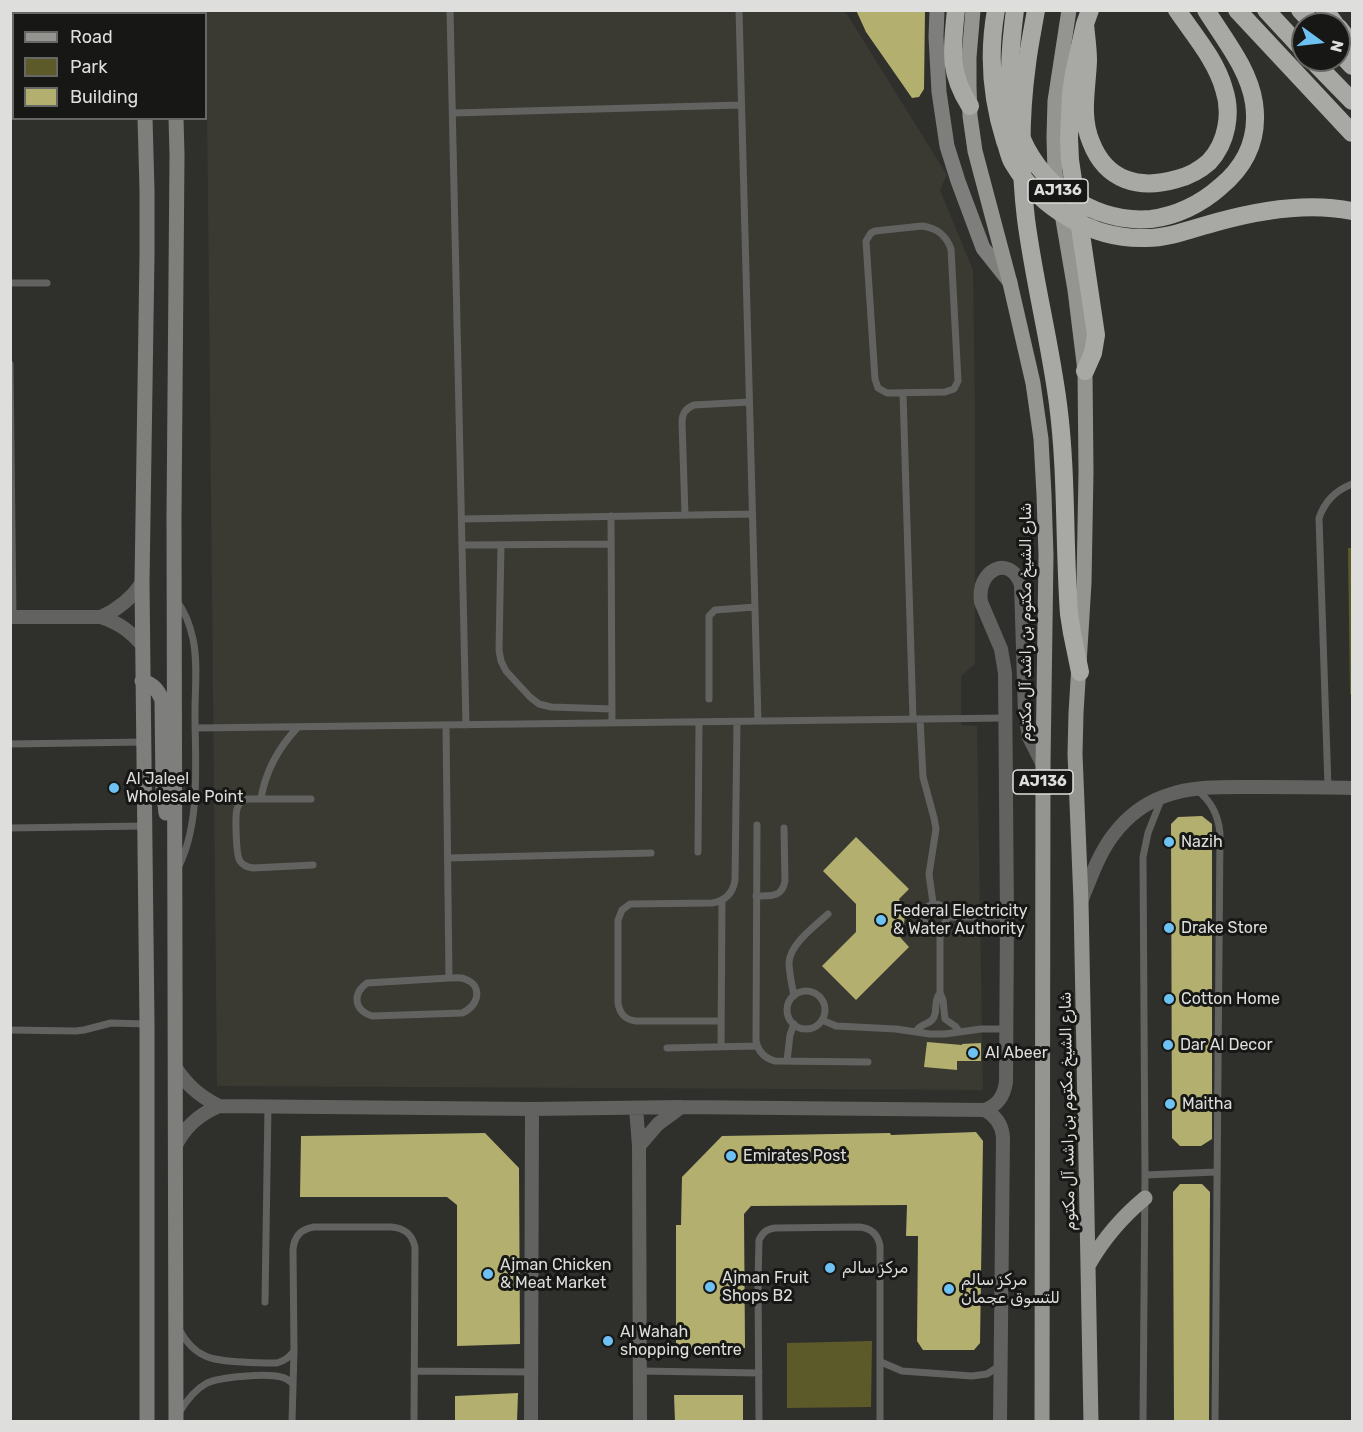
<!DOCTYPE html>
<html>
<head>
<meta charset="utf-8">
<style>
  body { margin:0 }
  #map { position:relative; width:1363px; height:1432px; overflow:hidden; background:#2f2f2c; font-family:Rubik,sans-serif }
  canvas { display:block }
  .frame { position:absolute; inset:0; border:12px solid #dededc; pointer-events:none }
  .legend { position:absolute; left:12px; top:12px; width:195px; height:108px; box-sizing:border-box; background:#171716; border:2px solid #676765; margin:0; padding:8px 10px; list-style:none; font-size:18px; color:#dededc }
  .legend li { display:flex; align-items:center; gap:12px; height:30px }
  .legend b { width:30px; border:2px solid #676765 }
  .north { position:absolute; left:1291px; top:12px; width:60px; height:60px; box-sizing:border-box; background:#171716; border:2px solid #676765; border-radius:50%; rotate:105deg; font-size:16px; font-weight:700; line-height:24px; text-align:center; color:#dededc }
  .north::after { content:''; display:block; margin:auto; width:21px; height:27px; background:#6dc2f3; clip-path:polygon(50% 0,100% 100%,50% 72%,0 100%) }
</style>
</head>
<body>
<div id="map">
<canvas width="1363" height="1432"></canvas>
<div class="frame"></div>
<ul class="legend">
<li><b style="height:8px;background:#949491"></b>Road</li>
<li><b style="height:16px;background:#5c5a29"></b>Park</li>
<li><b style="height:16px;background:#b3b06f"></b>Building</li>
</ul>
<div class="north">N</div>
</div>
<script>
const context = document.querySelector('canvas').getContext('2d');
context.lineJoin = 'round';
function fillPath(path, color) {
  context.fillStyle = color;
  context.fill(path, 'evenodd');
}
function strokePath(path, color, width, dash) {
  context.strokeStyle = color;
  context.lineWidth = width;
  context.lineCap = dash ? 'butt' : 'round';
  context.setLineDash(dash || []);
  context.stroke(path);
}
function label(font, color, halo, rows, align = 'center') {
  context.font = font + ' Rubik,"Noto Sans Arabic",sans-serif';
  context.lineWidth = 6;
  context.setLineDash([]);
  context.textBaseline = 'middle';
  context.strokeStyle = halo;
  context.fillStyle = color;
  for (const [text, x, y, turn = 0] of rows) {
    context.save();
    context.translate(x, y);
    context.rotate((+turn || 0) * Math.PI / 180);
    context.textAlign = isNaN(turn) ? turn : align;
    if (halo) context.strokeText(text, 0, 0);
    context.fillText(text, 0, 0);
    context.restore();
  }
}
const built = new Path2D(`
  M206,11H845L947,175L940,190L973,270L975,404V664L961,676V725L977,726L983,1090L217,1086Z`);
const green = new Path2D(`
  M1348,548H1352V694H1350Z
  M872,1341L871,1407L787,1408V1343Z`);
const building = new Path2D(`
  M856,10H925L924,89L919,97L912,98L866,32Z
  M1202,816L1212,824V1139L1201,1146H1180L1172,1138L1171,824L1178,817Z
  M856,837L909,889L899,899L905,916L903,930L899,936L909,947L856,1000L822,966L856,932V904L823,871Z
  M927,1042L962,1045V1044L981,1043V1061H957V1070L924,1067Z
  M976,1132L983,1141L980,1343L974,1350H923L917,1341L918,1236H906L907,1205L751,1206L744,1214L745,1348L676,1349V1225H681L682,1177L722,1136L890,1133L891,1135Z
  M485,1133L519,1168L520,1344L457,1346V1205L447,1197H300L301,1136Z
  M1180,1184H1202L1210,1192L1209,1422H1174L1173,1192Z
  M518,1393L517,1422H455V1396Z
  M674,1395H743V1422H675Z`);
const lane = new Path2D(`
  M450,10L466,725
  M739,10L758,721
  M453,113L741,105
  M922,226C937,228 946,235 951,249L958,381L954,389L945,392L887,393L878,388L875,379L866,241L871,233L875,231Z
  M10,283H47
  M10,364L13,617
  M903,393L913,719
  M685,515L682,422C682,413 686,408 694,405L749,402
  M611,516L612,723
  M462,519L752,514
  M462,545L611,544
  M501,545L499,650L501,661L506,671L530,697L539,704L551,707L612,709
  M177,601C185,612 190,625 193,639C198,662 195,688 195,712C195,761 201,821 179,866
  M709,699V616L715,610L755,607
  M920,719L923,777L934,818L936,829L929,874L933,903
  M446,725L449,978
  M195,728L1005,718
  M10,744L143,742
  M1328,787L1319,518C1325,501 1335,491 1352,484
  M1196,789C1211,801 1218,814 1220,833L1215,1422
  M261,798C266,770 278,748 298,727
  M311,799H246C241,802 238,804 237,809C235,816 236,856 240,861C243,866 248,867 253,868L313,865
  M757,825L756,1041C758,1051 764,1058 775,1061L868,1062
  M10,828L145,826
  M698,852L699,722
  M448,858L651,853
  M756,896C770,896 782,898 785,881L784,828
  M923 916a12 12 0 1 1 24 0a12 12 0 1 1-24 0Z
  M948,917H1007
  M940,927V993L943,1000L945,1019L955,1026L959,1031
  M449,978C454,978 460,977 465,979C484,986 478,1007 462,1013L372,1016C354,1010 352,994 367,983Z
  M787 1010a19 19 0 1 1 38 0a19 19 0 1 1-38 0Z
  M794,996C792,985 789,973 789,962C791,943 815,926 828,914
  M822,1020L836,1026L896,1029L930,1034H945L981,1029H1006
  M721,1021H636C625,1020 619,1013 618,1002V920L622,910L630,904L712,903C725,901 733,893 735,880L737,722
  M10,1030L76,1031L84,1030L111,1023L147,1024
  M916,1032C920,1022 930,1026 934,1017C938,1008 933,1002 940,993
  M721,1047L722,900
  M667,1048L757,1046
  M787,1061L790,1035L794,1024
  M1145,1175L1216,1172
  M265,1302L268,1106
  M179,1329C194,1358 213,1361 243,1362C254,1363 265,1363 277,1363C284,1361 289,1358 294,1351
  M881,1362L902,1371L972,1376L987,1374L1001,1365
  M414,1371L531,1372
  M640,1371L759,1373
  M179,1413C186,1401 194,1390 207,1383C220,1377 267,1373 281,1377C286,1378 290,1381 293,1384
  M292,1422L294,1351L293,1250C294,1236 301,1229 314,1227H391C405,1228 412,1234 415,1247L414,1422
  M759,1422L758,1282L759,1240C763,1232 767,1229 775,1228L859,1227C871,1228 878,1234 880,1246V1422
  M1143,1422L1145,1175L1143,857L1148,833L1161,800`);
const street = new Path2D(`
  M10,617H101C119,623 130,631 142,645
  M101,617C119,609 131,599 142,583
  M1082,899C1091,877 1099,853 1114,834C1127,817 1145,803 1165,796C1195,785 1229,787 1261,787C1291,787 1322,787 1352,788
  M175,1067C187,1085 199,1096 219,1106
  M636,1108L639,1146L640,1422
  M985,1110C996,1116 1002,1124 1003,1137L1000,1422
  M639,1146L658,1124L681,1107
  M175,1147C185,1127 198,1115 219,1106L532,1109L681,1107L985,1110C998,1105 1004,1096 1006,1082L1007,917L1005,673L1001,649L981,602C976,570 1010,553 1021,585L1025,713L1029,737L1043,765
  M531,1422L532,1109`);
const secondary = new Path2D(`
  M128,10L131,14
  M166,10L167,14
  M937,10L936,37L939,92L947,146L958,181L983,248L1010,282
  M145,118L147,190V255L142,583L147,1024V1422
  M176,118L177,155L174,516L176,1422
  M142,681C153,684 158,690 162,700L163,788L166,813`);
const primary = new Path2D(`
  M973,10L969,57V86L970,116L975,151L1010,283L1033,383L1041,439L1044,495L1046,555L1043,765L1042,1422
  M1069,10L1055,101L1054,137L1055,173L1075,290L1085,371L1086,472L1084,583L1076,713L1075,754L1081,901L1091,1422
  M1089,1264C1104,1238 1122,1217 1145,1198`);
const highway = new Path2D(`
  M956,10C952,49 948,72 970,106
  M1036,10C1033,28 1029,46 1027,64C1020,115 1020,169 1026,219C1034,281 1050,342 1058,404C1067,473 1064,544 1069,614L1072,633L1080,672
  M1237,10L1352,133
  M1266,10L1303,50
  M1300,10L1313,24
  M1325,10L1335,24
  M1085,24C1086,36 1088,48 1088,61C1087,88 1080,116 1091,142C1106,181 1139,190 1177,179C1189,176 1200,170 1209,162C1227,143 1232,113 1224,89C1216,60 1194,35 1177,10
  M1339,28L1352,45
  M1339,52L1352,66
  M1312,60L1352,101
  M1085,371L1093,353L1096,335L1070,160L1069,138L1071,94L1074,73L1085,24L1090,10`);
const highwayBridge = new Path2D(`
  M996,10C988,54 992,100 1005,141C1008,148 1009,157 1013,163C1040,208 1093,240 1146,238C1170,238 1194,228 1217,222C1260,210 1308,202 1352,211
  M1015,10C1010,49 1006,90 1018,128C1035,183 1093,224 1151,219C1176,216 1201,204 1220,187C1247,165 1259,138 1254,103C1249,69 1224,39 1206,10`);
const markers = [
  [114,788,6,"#6dc2f3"],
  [1169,842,6,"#6dc2f3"],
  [881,920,6,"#6dc2f3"],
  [1169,928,6,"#6dc2f3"],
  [1169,999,6,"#6dc2f3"],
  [1168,1045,6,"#6dc2f3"],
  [973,1053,6,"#6dc2f3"],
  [1170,1104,6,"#6dc2f3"],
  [731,1156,6,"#6dc2f3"],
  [830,1268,6,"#6dc2f3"],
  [488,1274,6,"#6dc2f3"],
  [710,1287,6,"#6dc2f3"],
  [949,1289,6,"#6dc2f3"],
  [608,1341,6,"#6dc2f3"]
];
const shields = [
  [1058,191,60],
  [1043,782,60]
];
const shieldNames = [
  ["AJ136",1058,191],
  ["AJ136",1043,782]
];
const streetNames = [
  ["شارع الشيخ مكتوم بن راشد آل مكتوم",1026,622,-90],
  ["شارع الشيخ مكتوم بن راشد آل مكتوم",1068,1111,-91]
];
const poiNames = [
  ["Al Jaleel",126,779],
  ["Wholesale Point",126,797],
  ["Nazih",1181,842],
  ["Federal Electricity",893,911],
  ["& Water Authority",893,929],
  ["Drake Store",1181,928],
  ["Cotton Home",1181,999],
  ["Dar Al Decor",1180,1045],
  ["Al Abeer",985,1053],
  ["Maitha",1182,1104],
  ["Emirates Post",743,1156],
  ["Ajman Chicken",500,1265],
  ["& Meat Market",500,1283],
  ["مركز سالم",842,1268],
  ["Ajman Fruit",722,1278],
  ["Shops B2",722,1296],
  ["مركز سالم",961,1280],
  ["للتسوق عجمان",961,1298],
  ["Al Wahah",620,1332],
  ["shopping centre",620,1350]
];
fillPath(built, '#3a3a32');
fillPath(green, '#5c5a29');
fillPath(building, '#b3b06f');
strokePath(lane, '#626261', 7);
strokePath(street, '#626261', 14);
strokePath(secondary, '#7e7e7c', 15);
strokePath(primary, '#949491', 15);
strokePath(highway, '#a8a8a4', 18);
strokePath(highwayBridge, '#a8a8a4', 18);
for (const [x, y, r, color] of markers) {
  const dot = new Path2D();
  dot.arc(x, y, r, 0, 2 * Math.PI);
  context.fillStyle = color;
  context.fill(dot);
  strokePath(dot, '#171716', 2);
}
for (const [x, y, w] of shields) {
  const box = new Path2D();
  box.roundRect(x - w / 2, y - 12, w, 24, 4.5);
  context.fillStyle = '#171716';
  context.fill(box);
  strokePath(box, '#dededc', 1.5);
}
label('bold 15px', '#dededc', null, shieldNames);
label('16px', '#dededc', '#171716', streetNames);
label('16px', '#dededc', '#171716', poiNames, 'left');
</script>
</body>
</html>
